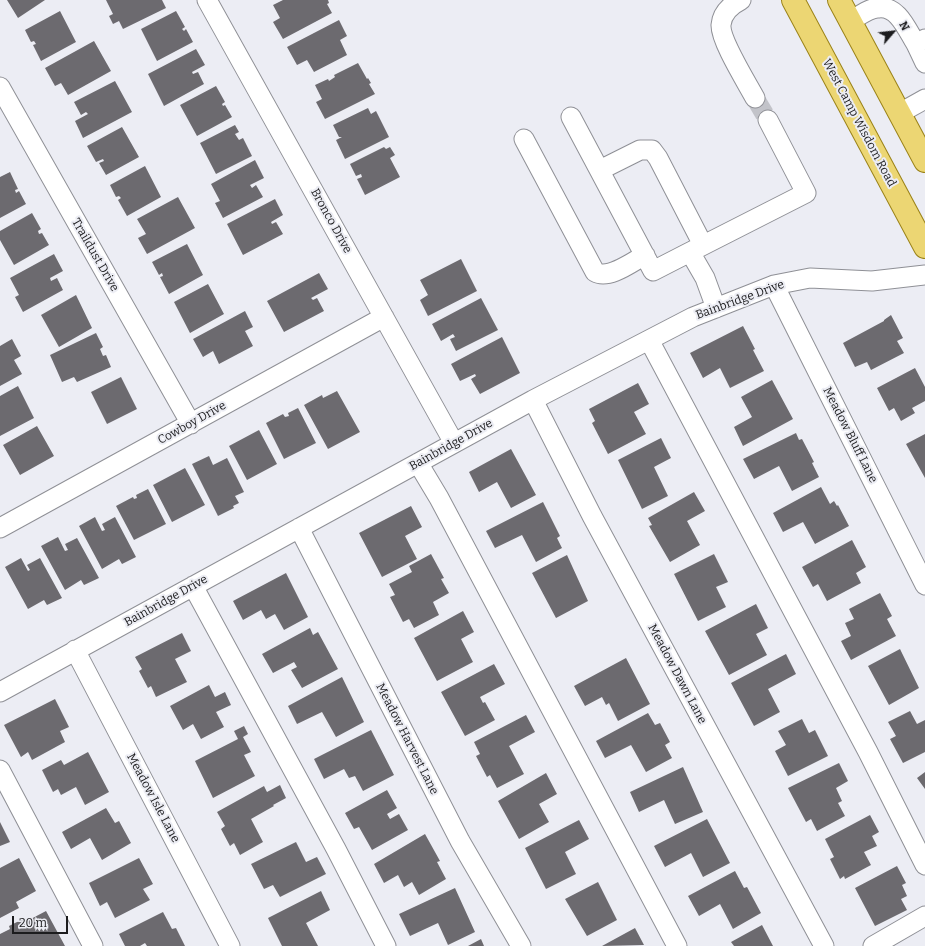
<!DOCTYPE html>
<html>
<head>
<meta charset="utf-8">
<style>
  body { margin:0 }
  #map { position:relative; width:925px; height:946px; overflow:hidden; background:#ecedf4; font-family:Bitter,serif }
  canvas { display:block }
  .north { position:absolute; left:873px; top:12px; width:40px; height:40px; -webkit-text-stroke:3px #ecedf4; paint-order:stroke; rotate:62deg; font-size:11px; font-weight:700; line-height:16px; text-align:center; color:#1c1c1e }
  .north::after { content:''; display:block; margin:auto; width:14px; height:18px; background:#1c1c1e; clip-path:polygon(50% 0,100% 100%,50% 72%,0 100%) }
  .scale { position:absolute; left:12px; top:916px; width:56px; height:18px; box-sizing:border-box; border:2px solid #1c1c1e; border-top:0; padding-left:5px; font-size:12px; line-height:14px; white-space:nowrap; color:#1c1c1e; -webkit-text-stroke:3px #ecedf4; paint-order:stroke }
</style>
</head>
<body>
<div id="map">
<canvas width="925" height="946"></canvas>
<div class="north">N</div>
<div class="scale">20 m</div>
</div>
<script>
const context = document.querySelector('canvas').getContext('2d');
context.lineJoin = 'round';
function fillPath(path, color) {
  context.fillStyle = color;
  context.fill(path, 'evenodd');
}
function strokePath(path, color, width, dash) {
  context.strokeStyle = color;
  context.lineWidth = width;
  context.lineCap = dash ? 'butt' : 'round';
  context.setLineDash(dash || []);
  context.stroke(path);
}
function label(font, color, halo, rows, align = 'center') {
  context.font = font + ' Bitter,serif';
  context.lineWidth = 4;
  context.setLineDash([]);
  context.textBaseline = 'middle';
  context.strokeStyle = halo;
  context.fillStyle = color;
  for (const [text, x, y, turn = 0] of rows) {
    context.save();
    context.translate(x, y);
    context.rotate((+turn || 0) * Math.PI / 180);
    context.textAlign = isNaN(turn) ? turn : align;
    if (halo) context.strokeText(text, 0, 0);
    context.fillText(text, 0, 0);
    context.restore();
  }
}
const building = new Path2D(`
  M7,0H45L18,18Z
  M106,0H162L166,8L123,29L119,21L113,24L109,16L113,14Z
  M283,0H328L329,3L327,4L332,13L283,39L273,22L280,18L273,5Z
  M60,11L76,42L41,61L33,45L36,44L34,41L31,42L25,30Z
  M176,11L185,27L182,29L184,31L186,29L193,42L157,61L141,29Z
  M339,20L347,36L340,40L347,55L314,72L307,60L297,65L287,47Z
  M94,41L111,71L68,95L61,83L55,86L45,68Z
  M196,49L205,65L192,72L193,74L198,72L204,84L164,106L148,74Z
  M358,63L367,79L368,78L371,83L369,84L375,94L325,119L316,102L322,99L315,85L328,79L329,81L335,77L334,75Z
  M115,81L132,112L83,138L75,121L88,114L86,112L81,115L74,102Z
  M216,86L225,102L222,104L223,106L225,105L232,117L197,136L180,105Z
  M368,108L371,114L376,111L389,137L345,159L336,140L342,137H339L333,125Z
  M235,125L239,132L235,134L239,140L243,138L252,156L216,174L200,143Z
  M122,127L139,157L106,175L99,163L104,161L103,159L96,162L87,146Z
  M384,147L386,149L390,147L395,155L390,158L400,177L365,195L357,179L362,177L361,174L356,176L350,164Z
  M255,160L264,178L250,185L252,188L256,185L263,197L223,218L215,203L220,201L211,184Z
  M145,166L161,197L127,216L118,200L121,198L119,196L116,197L110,185Z
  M10,172L18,189L15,190L16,193L19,191L26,204L0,218V177Z
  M178,197L195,228L147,254L138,238L146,234L137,219Z
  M275,199L283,215L271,222L272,224L276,222L283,234L243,255L227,224Z
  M32,213L41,229L38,231L39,234L42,233L49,245L14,265L0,240V231Z
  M187,244L203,275L169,294L160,277L163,276L162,273L159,275L152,262Z
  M54,254L63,271L50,278L51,281L57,278L63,290L23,312L15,297L19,295L10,278Z
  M461,259L477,291L428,316L420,300L428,295L420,280Z
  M319,273L328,289L311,298L313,300L317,298L324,311L284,332L267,301Z
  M208,284L224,314L190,333L174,302Z
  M76,295L92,328L59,347L41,315Z
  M481,298L498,330L456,351L450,339L455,337L453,334L441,341L432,324Z
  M245,311L253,327L245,331L253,346L219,364L213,351L203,357L193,339Z
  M891,315L903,338L897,341L904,353L871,370L867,362L855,367L843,343L884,321V320Z
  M743,326L755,349L753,350L764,371L730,388L720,368L703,378L690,353Z
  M96,333L103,347L100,349L103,356L106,355L111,367L77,382L74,377L62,382L50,355Z
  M502,337L520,373L480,394L471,379L476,376L475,374L460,381L451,364Z
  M12,339L21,356L14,360L22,374L0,386V346Z
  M915,368L925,387V401L912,408L915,413L901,421L894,408L889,411L877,388Z
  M121,377L137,409L107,424L91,392Z
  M772,380L793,419L743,446L734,427L752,417L741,397Z
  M638,383L649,404L634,412L646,434L608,454L592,423L595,421L589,409Z
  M18,386L34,418L0,436V396Z
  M337,391L360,432L328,449L304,405L322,395L323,398Z
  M298,408L316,443L284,459L266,423L283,414L285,417L289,416L288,413Z
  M37,426L54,456L20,475L3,445Z
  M259,430L277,464L247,480L229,446Z
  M796,433L799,440L802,439L814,462L812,463L819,477L792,491L779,466L754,479L743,459Z
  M925,434V478L906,444Z
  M661,438L671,458L654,467L668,496L642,509L618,460Z
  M511,449L536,495L511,508L497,482L479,492L469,472Z
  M209,456L213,465L227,458L244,492L235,496L239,503L233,506L234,508L218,516L192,464Z
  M185,468L205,505L172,522L153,485Z
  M821,487L830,504L834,501L837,506L838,505L849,526L815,544L803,522L783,532L773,513Z
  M148,489L166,524L134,540L116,506L133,497L134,499L137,498L136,495Z
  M694,492L705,511L687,521L700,545L670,562L649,526L652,525L648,518Z
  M543,502L560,536L557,538L562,548L536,562L522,535L495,548L486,531Z
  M411,506L422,527L405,536L417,559L382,577L359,533Z
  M95,517L102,531L105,530L102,524L115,517L136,557L122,564L119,559L102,569L79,526Z
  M58,537L65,551L68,550L65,544L77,538L99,578L84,585L81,580L65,590L41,546Z
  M852,540L866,567L856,573L861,583L827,601L818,584L813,587L802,567Z
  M431,554L444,578L441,579L449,593L433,602L439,615L414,628L409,619L403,622L390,597L395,595L389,584L412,572L409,566Z
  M714,554L728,582L716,587L726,607L698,621L674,574Z
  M567,555L588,601L556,618L532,573Z
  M21,558L28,571L30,570L27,565L40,558L62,598L47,605L44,600L28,609L5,567Z
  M286,573L308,617L284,630L275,614L266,619L261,610L243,620L233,601Z
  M880,593L892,616L887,619L896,636L851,660L841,641L851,636L845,623L854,619L849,609Z
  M756,604L768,628L756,634L767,655L729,675L705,631Z
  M463,611L474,632L461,639L473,662L437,681L414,638Z
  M310,628L313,635L318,632L338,669L302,688L291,670L297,667L294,662L273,673L262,654Z
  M182,633L191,651L175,659L187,682L156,697L151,686L148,688L139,671L142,669L135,657Z
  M900,649L919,688L889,705L868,666Z
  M786,654L796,674L768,689L780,712L754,726L731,683Z
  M626,658L650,704L618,721L609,703L606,705L602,697L585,706L574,686Z
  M494,664L505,684L480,697L483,703L485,702L495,720L465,736L441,692Z
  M342,677L364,722L336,737L322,712L297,724L288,706Z
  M209,685L215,697L225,692L231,705L216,712L224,727L201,739L193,724L183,730L170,706Z
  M55,699L69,727L60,731L65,742L32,760L28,752L21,757L4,725Z
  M910,711L917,724L925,720V752L903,763L890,739L896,736L888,722Z
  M648,713L655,725L660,723L670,742L665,745L672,758L646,772L631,745L605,758L596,741Z
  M526,715L535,732L509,746L524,774L497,788L490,775L487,777L476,756L480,754L474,742Z
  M802,719L809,733L815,730L828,756L788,776L775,751L786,745L778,731Z
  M244,726L248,734L243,737L251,752L244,755L255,776L213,798L195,761L238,739L234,731Z
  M371,730L394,775L363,791L355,776L349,778L344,769L324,779L314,759Z
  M88,752L109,792L85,805L76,787L61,795L58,789L53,792L42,770L61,760L64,765Z
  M839,763L848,781L836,788L842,801L838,803L845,816L817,831L811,819L806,822L788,788Z
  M683,767L703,812L675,824L664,800L639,812L630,792Z
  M925,772V789L917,778Z
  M546,773L557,794L539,804L549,822L519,839L498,801Z
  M280,785L286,798L273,805L274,806L251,819L263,842L240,855L234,843L230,846L221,829L225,826L217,812L264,786L267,792Z
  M387,790L397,808L387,814L390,819L399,814L408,830L372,850L359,827L354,829L345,813Z
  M106,808L115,823L119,821L131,843L102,860L90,838L71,849L62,832Z
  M870,815L879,832L872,836L877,846L864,852L871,865L845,879L844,876L840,879L830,859L834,857L825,839Z
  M707,819L730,863L703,877L691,853L665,867L654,846Z
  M579,820L589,839L565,852L576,874L546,889L525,848Z
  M0,822L10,842L0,846Z
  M425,834L440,861L437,862L446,879L419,895L412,882L404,887L398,875L384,883L374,864Z
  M296,842L306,862L317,857L326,874L280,897L273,885L264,889L251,864Z
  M19,858L36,891L16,902L19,908L0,918V868Z
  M139,858L153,884L143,889L150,900L115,918L107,902L100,906L89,883Z
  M897,866L906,883L902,885L907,896L901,899L907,910L875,926L855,888Z
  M735,871L744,888L747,887L761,913L733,929L720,904L699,916L688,896Z
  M598,882L617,920L587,936L565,899Z
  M455,888L475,932L448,945L438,923L410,936L399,914Z
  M321,891L330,910L306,923L318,946H282L268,918Z
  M46,911L65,946H0V934L10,929L9,926L25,918L27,921Z
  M163,912L172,929L176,928L185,946H147L145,943L140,946H125L119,934Z
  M762,925L773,946H734L731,942Z
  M635,928L644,945L602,946Z
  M481,939L484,946H468Z`);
const minorTunnel = new Path2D(`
  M755,98L768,120`);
const minor = new Path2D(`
  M207,0L454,443
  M741,0C731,5 722,13 721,25C720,40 747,83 755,98
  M850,21C858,17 869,8 878,8C898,5 907,30 916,44
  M925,39L916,44L925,63
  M0,87L191,424
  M900,113L925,99
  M571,117L653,271L690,252
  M524,139L595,272C609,280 632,262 645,255
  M600,170L640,150H652L658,158L703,245
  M774,285L925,585
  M716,308L705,278L690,252L806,193L768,120
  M649,340L868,752L925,865
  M533,400L592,516L824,946
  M418,463L439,498L677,946
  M0,528L384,317
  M299,528L460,841L521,946
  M193,586L336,849L386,946
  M75,650L230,946
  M0,692L533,400L693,317L774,285L810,278L872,281L925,275
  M0,770L93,946
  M873,946L925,916`);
const major = new Path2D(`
  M793,0L925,247
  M839,0L925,161`);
const streetNames = [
  ["West Camp Wisdom Road",859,123,62],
  ["Bronco Drive",331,221,61],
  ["Traildust Drive",95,255,60],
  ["Bainbridge Drive",740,300,-20],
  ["Cowboy Drive",192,423,-29],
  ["Meadow Bluff Lane",850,435,63],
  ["Bainbridge Drive",451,445,-29],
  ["Bainbridge Drive",166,601,-29],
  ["Meadow Dawn Lane",677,674,62],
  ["Meadow Harvest Lane",407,739,63],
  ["Meadow Isle Lane",153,798,62]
];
fillPath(building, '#6c6a6f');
strokePath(minorTunnel, '#c2c3c9', 19, [19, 10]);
strokePath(minor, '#8f9096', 21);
strokePath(major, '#9b8319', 24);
strokePath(minor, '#fff', 19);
strokePath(major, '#ecd673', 22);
label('12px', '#1c1c1e', '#ecedf4', streetNames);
</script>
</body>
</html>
